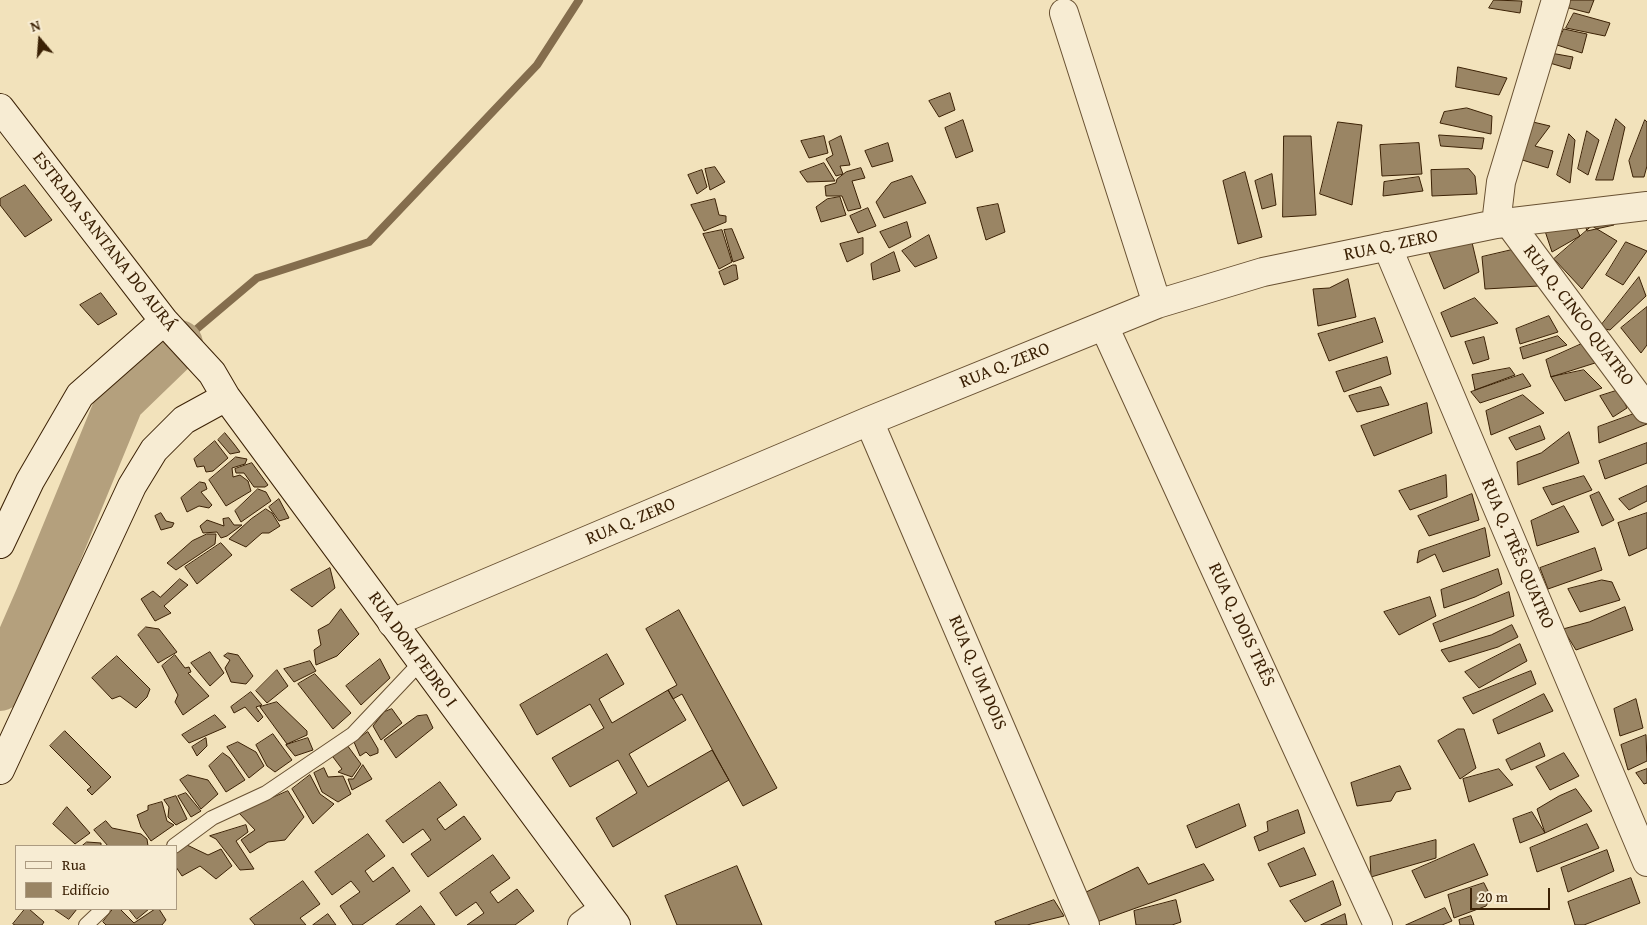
<!DOCTYPE html>
<html>
<head>
<meta charset="utf-8">
<style>
  body { margin:0 }
  #map { position:relative; width:1647px; height:925px; overflow:hidden; background:#f2e2bb; font-family:"Gentium Book Plus",serif }
  canvas { display:block }
  .legend { position:absolute; left:15px; top:845px; width:162px; height:65px; box-sizing:border-box; background:#f7ecd3; border:1px solid #ac9b81; margin:0; padding:6px 9px; list-style:none; font-size:15px; color:#3b2105 }
  .legend li { display:flex; align-items:center; gap:10px; height:25px }
  .legend b { width:25px; border:1px solid #ac9b81 }
  .north { position:absolute; left:15px; top:15px; width:50px; height:50px; -webkit-text-stroke:4px #f7ecd3; paint-order:stroke; rotate:342deg; font-size:14px; font-weight:700; line-height:20px; text-align:center; color:#3b2105 }
  .north::after { content:''; display:block; margin:auto; width:18px; height:22px; background:#3b2105; clip-path:polygon(50% 0,100% 100%,50% 72%,0 100%) }
  .scale { position:absolute; left:1470px; top:888px; width:80px; height:22px; box-sizing:border-box; border:2px solid #3b2105; border-top:0; padding-left:6px; font-size:15px; line-height:18px; white-space:nowrap; color:#3b2105; -webkit-text-stroke:4px #f7ecd3; paint-order:stroke }
</style>
</head>
<body>
<div id="map">
<canvas width="1647" height="925"></canvas>
<ul class="legend">
<li><b style="height:6px;background:#f7ecd3"></b>Rua</li>
<li><b style="height:14px;background:#9a8564"></b>Edifício</li>
</ul>
<div class="north">N</div>
<div class="scale">20 m</div>
</div>
<script>
const context = document.querySelector('canvas').getContext('2d');
context.lineJoin = 'round';
function strokePath(path, color, width, dash) {
  context.strokeStyle = color;
  context.lineWidth = width;
  context.lineCap = dash ? 'butt' : 'round';
  context.setLineDash(dash || []);
  context.stroke(path);
}
function fillPath(path, color) {
  context.fillStyle = color;
  context.fill(path, 'evenodd');
}
function label(font, color, halo, rows, align = 'center') {
  context.font = font + ' "Gentium Book Plus",serif';
  context.lineWidth = 4;
  context.setLineDash([]);
  context.textBaseline = 'middle';
  context.strokeStyle = halo;
  context.fillStyle = color;
  for (const [text, x, y, turn = 0] of rows) {
    context.save();
    context.translate(x, y);
    context.rotate((+turn || 0) * Math.PI / 180);
    context.textAlign = isNaN(turn) ? turn : align;
    if (halo) context.strokeText(text, 0, 0);
    context.fillText(text, 0, 0);
    context.restore();
  }
}
const stream = new Path2D(`
  M186,338L257,278L369,242L537,65L579,0`);
const river = new Path2D(`
  M0,687L39,598L120,401L179,344`);
const building = new Path2D(`
  M1494,0L1522,1L1520,13L1489,8Z
  M1567,0H1594L1589,13L1565,7Z
  M1574,13L1610,23L1605,36L1566,28Z
  M1564,29L1587,34L1582,53L1557,45Z
  M1545,52L1573,57L1570,69L1543,61Z
  M1458,67L1507,78L1499,95L1456,87Z
  M950,93L955,110L939,117L929,101Z
  M1467,108L1492,116L1491,134L1440,123L1444,112Z
  M1616,119L1625,127L1613,180H1596Z
  M963,120L973,151L956,158L945,128Z
  M1645,120L1647,122V166L1644,177H1633L1629,161Z
  M1338,122L1362,125L1352,205L1320,194Z
  M1533,122L1550,126L1535,146L1553,151L1548,168L1516,158Z
  M1587,131L1599,140L1588,175L1578,169Z
  M1569,134L1575,140L1570,183L1557,175Z
  M1439,135L1484,138L1482,149L1441,146Z
  M824,136L828,153L809,158L801,141Z
  M841,136L850,165L840,166L843,174L836,176L826,159L833,155L829,142Z
  M1284,136H1311L1316,215L1283,217Z
  M888,143L893,161L872,167L865,151Z
  M1419,143L1422,174L1382,176L1380,145Z
  M824,163L835,181L807,182L800,172Z
  M715,167L725,182L710,190L705,169Z
  M861,168L865,178L852,181L861,208L848,211L842,196H826L825,186L836,183L837,179L846,172Z
  M1469,169L1475,176L1477,194L1432,196L1431,170Z
  M702,170L707,187L697,194L688,175Z
  M1245,172L1262,237L1238,244L1223,181Z
  M1272,174L1276,205L1262,209L1255,181Z
  M912,176L926,203L884,218L876,202L891,183Z
  M1419,177L1423,191L1383,196L1384,182Z
  M25,185L52,220L25,237L0,205V199Z
  M840,197L846,215L821,222L816,207L827,199Z
  M715,199L719,215L726,216V222L704,231L691,205Z
  M998,204L1005,232L986,240L977,208Z
  M868,208L876,226L858,233L850,216Z
  M1606,210L1614,225L1587,231L1582,216Z
  M1571,217L1580,236L1552,252L1543,225Z
  M907,222L911,237L889,248L880,232Z
  M1592,226L1617,241L1582,289L1554,259Z
  M732,229L744,258L733,262L724,230Z
  M722,230L732,262L719,269L703,234Z
  M1470,234L1479,272L1444,289L1428,250Z
  M929,235L937,258L915,267L902,251Z
  M863,238V254L847,262L840,244Z
  M1626,242L1647,251L1623,285L1606,275Z
  M1516,249L1539,286L1485,289L1482,257Z
  M894,252L900,271L873,280L871,264Z
  M733,265H736L738,279L724,285L719,272Z
  M1639,277L1646,296L1610,330L1599,328Z
  M1348,279L1356,317L1318,326L1313,289L1329,288Z
  M101,293L117,314L98,325L80,305Z
  M1475,298L1498,323L1451,337L1441,313Z
  M1647,307V345L1641,353L1621,328Z
  M1549,316L1558,332L1520,344L1516,329Z
  M1375,318L1383,342L1329,361L1318,334Z
  M1558,336L1567,345L1523,359L1520,348Z
  M1484,337L1489,359L1473,364L1465,342Z
  M1586,342L1595,363L1551,377L1546,360Z
  M1387,357L1391,374L1344,392L1336,372Z
  M1510,368L1515,375L1475,390L1472,375Z
  M1584,370L1602,388L1565,401L1551,377Z
  M1523,374L1531,386L1480,403L1471,392Z
  M1381,387L1389,405L1357,412L1349,396Z
  M1619,390L1627,408L1613,417L1600,396Z
  M1523,395L1544,413L1491,435L1486,411Z
  M1427,403L1432,433L1374,456L1361,426Z
  M1642,411L1647,424L1599,443L1598,427Z
  M1540,426L1545,439L1516,450L1509,438Z
  M1569,432L1579,463L1518,485L1517,462L1541,453Z
  M225,433L234,444L240,452L230,454L218,440Z
  M215,441L228,458L213,471L206,472L204,466L197,467L194,459Z
  M1647,443V463L1605,479L1599,461Z
  M236,457L247,459L245,464L232,468L233,477L240,475L248,481L251,491L226,506L209,480Z
  M252,463L268,485L265,487H254L244,473H236L235,469Z
  M1446,475L1447,497L1410,510L1399,491Z
  M1584,476L1592,490L1552,505L1543,488Z
  M200,482L205,483L207,489L201,492L212,505L209,508L199,506L187,512L181,498Z
  M1647,486V501L1629,510L1619,499Z
  M258,489L266,492L271,501L241,522L235,511Z
  M1599,492L1614,520L1602,526L1590,496Z
  M1472,494L1479,520L1429,536L1418,516Z
  M279,499L289,518L279,521L269,507Z
  M1564,506L1579,532L1537,546L1531,521Z
  M266,509L272,513L280,526L269,533H262L246,547L229,539L251,519Z
  M161,513L166,521L174,523L172,527L161,530L155,516Z
  M1647,513V548L1629,556L1618,523Z
  M229,518L234,525H242L227,536L221,538L217,532L203,533L200,526L207,520L224,526L223,519Z
  M1485,528L1490,556L1443,572L1435,554L1417,563L1419,551Z
  M207,534H216L215,544L176,570L167,563L192,541Z
  M221,543L232,555L197,584L185,567Z
  M1595,548L1602,570L1548,589L1540,568Z
  M330,568L335,588L312,607L291,590Z
  M1498,569L1502,584L1475,597L1444,608L1441,590Z
  M180,579L188,585L164,606L171,613L155,621L141,599L153,591L160,597Z
  M1602,580L1612,582L1620,600L1580,612L1568,589Z
  M1509,592L1514,616L1440,642L1433,624Z
  M1430,597L1436,616L1399,635L1384,612Z
  M1625,607L1633,630L1576,650L1563,629L1589,622Z
  M341,609L359,634L337,656L316,665L314,650L321,645L318,630L329,624Z
  M679,610L777,788L743,806L682,694L673,699L668,690L677,685L646,629Z
  M1512,625L1518,637L1498,647L1449,662L1441,650L1491,635Z
  M146,627L159,629L177,652L158,663L138,635Z
  M1520,644L1527,661L1479,688L1465,672Z
  M210,652L224,673L210,686L191,663Z
  M228,653L238,655L253,676L246,684L231,682L225,668L230,660L224,656Z
  M607,654L624,684L599,699L612,723L668,690L686,720L629,754L648,787L712,750L729,780L613,847L596,818L637,793L618,760L570,787L552,758L604,728L590,704L537,735L520,705Z
  M175,655L185,668L189,667L191,672L188,673L209,696L183,715L175,702L178,695L162,666Z
  M117,656L150,689L147,697L136,708L120,696L112,699L92,678Z
  M380,659L390,678L361,705L346,686Z
  M310,661L316,671L294,682L284,669Z
  M277,670L288,686L267,703L256,691Z
  M1531,671L1536,684L1473,714L1463,698Z
  M315,674L351,713L333,729L298,684Z
  M251,692L262,705L256,707L263,717L258,722L245,707L234,713L231,707Z
  M1544,694L1553,711L1498,734L1493,720Z
  M1636,699L1643,728L1620,736L1614,709Z
  M277,702L307,731V735L287,744L260,707Z
  M392,709L402,723L381,740L373,726L384,712Z
  M215,715L226,727L189,743L182,735Z
  M427,715L433,728L396,758L384,740L417,716Z
  M1458,729H1464L1476,768L1460,779L1438,741Z
  M65,731L111,777L92,795L87,790L91,787L50,746Z
  M368,732L378,749V753L370,756L366,752L360,756L354,742Z
  M273,734L292,760L275,772L267,766L256,745Z
  M1646,735L1647,761L1628,770L1621,745Z
  M206,738L207,746L197,756L192,747Z
  M308,738L313,750L295,756L286,745Z
  M238,742L256,752L264,766L249,778L227,747Z
  M1540,743L1545,756L1511,770L1506,760Z
  M347,745L361,764L352,777L338,772L342,769L333,757Z
  M223,753L230,758L245,780L226,792L209,766Z
  M1564,753L1579,776L1550,790L1536,767Z
  M363,765L372,779L352,790L348,779H353Z
  M1400,766L1411,789L1396,792L1391,801L1357,806L1351,783Z
  M324,768L328,777L343,776L351,794L338,802L322,792L314,773Z
  M1499,769L1513,785L1469,802L1463,779Z
  M1647,769V783L1644,784L1636,773Z
  M188,775L208,780L218,794L201,809L180,780Z
  M310,775L320,794L334,804L313,824L292,789Z
  M440,782L457,805L437,819L445,830L464,816L481,839L428,877L411,854L431,840L423,829L403,843L386,821Z
  M1576,789L1592,811L1545,833L1537,809L1559,796Z
  M288,791L304,817L285,840L268,842L250,853L241,840L255,830L239,813Z
  M186,793L201,811L191,817L178,796Z
  M176,796L187,819L176,825L168,817L169,807L164,800Z
  M162,802L167,821L174,825L151,841L141,827L137,815L148,810V806Z
  M1239,804L1246,826L1196,848L1187,826Z
  M67,807L90,833L75,844L53,824Z
  M1298,810L1305,833L1259,851L1254,837L1268,831L1267,822Z
  M1532,812L1545,833L1520,843L1513,819Z
  M106,821L112,828L141,834L147,839L148,846H108L94,830Z
  M1587,824L1599,848L1537,872L1530,848Z
  M246,825L248,832L236,841L254,869L240,870L216,839L210,836Z
  M368,834L385,856L365,871L373,882L393,867L410,891L362,925H353L340,906L360,892L351,881L332,895L315,872Z
  M1436,840V858L1371,877L1370,857Z
  M87,842L101,843V846H82Z
  M1474,844L1488,875L1425,898L1412,871Z
  M187,845L208,855L221,849L232,866L216,879L200,866L182,876L176,867V853Z
  M1304,848L1316,875L1280,887L1268,864Z
  M1607,850L1614,871L1568,892L1561,868Z
  M493,855L510,878L490,892L498,903L517,889L534,911L515,925H467L484,913L476,902L456,916L440,893Z
  M1204,864L1214,880L1097,922L1082,894L1138,867L1148,884Z
  M737,866L762,925H677L665,896Z
  M1631,878L1640,903L1584,925H1575L1568,902Z
  M303,881L320,904L300,918L306,925H255L250,919Z
  M1333,881L1341,905L1305,922L1290,901Z
  M1484,883L1491,897L1486,906L1454,918L1448,895Z
  M1054,900L1064,916L1027,925H996L995,922Z
  M1176,900L1181,922L1172,925H1136L1134,911Z
  M421,906L435,925H396Z
  M1445,908L1452,921L1442,925H1406Z
  M25,909H29L44,922L42,925H15L13,924Z
  M54,909H77L69,919Z
  M113,909H120L134,923L155,909H159L166,920L162,925H106L103,922Z
  M129,909H149L137,919Z
  M328,914L336,925H313Z
  M1345,914L1347,925H1321Z
  M1471,916L1474,925H1460L1459,920Z`);
const lane = new Path2D(`
  M174,846L212,818L266,793L353,734L421,662
  M86,925L103,909`);
const street = new Path2D(`
  M1064,13L1157,304
  M1509,223L1647,409
  M1496,224L1501,182L1556,0
  M1387,246L1647,862
  M1104,326L1378,925
  M869,421L1085,925
  M392,623L869,421L1157,304L1263,272L1496,224L1647,206
  M582,925L604,909`);
const secondary = new Path2D(`
  M0,108L164,321L212,373L226,397L616,925
  M0,544L30,481L80,395L164,321
  M0,770L132,486L154,450L184,420L226,397`);
const streetNames = [
  ["ESTRADA SANTANA DO AURÁ",104,242,52],
  ["RUA Q. ZERO",1391,246,-12],
  ["RUA Q. CINCO QUATRO",1578,316,53],
  ["RUA Q. ZERO",1005,366,-22],
  ["RUA Q. ZERO",631,522,-23],
  ["RUA Q. TRÊS QUATRO",1517,554,67],
  ["RUA Q. DOIS TRÊS",1241,625,65],
  ["RUA DOM PEDRO I",412,650,54],
  ["RUA Q. UM DOIS",977,673,67]
];
strokePath(stream, '#846d4d', 8);
strokePath(river, '#b4a07d', 48);
fillPath(building, '#9a8564');
strokePath(building, '#3b2105', 1);
strokePath(lane, '#695132', 16);
strokePath(street, '#695132', 30);
strokePath(secondary, '#3b2105', 30);
strokePath(lane, '#f7ecd3', 14);
strokePath(street, '#f7ecd3', 28);
strokePath(secondary, '#f7ecd3', 28);
label('18px', '#3b2105', '#f7ecd3', streetNames);
</script>
</body>
</html>
